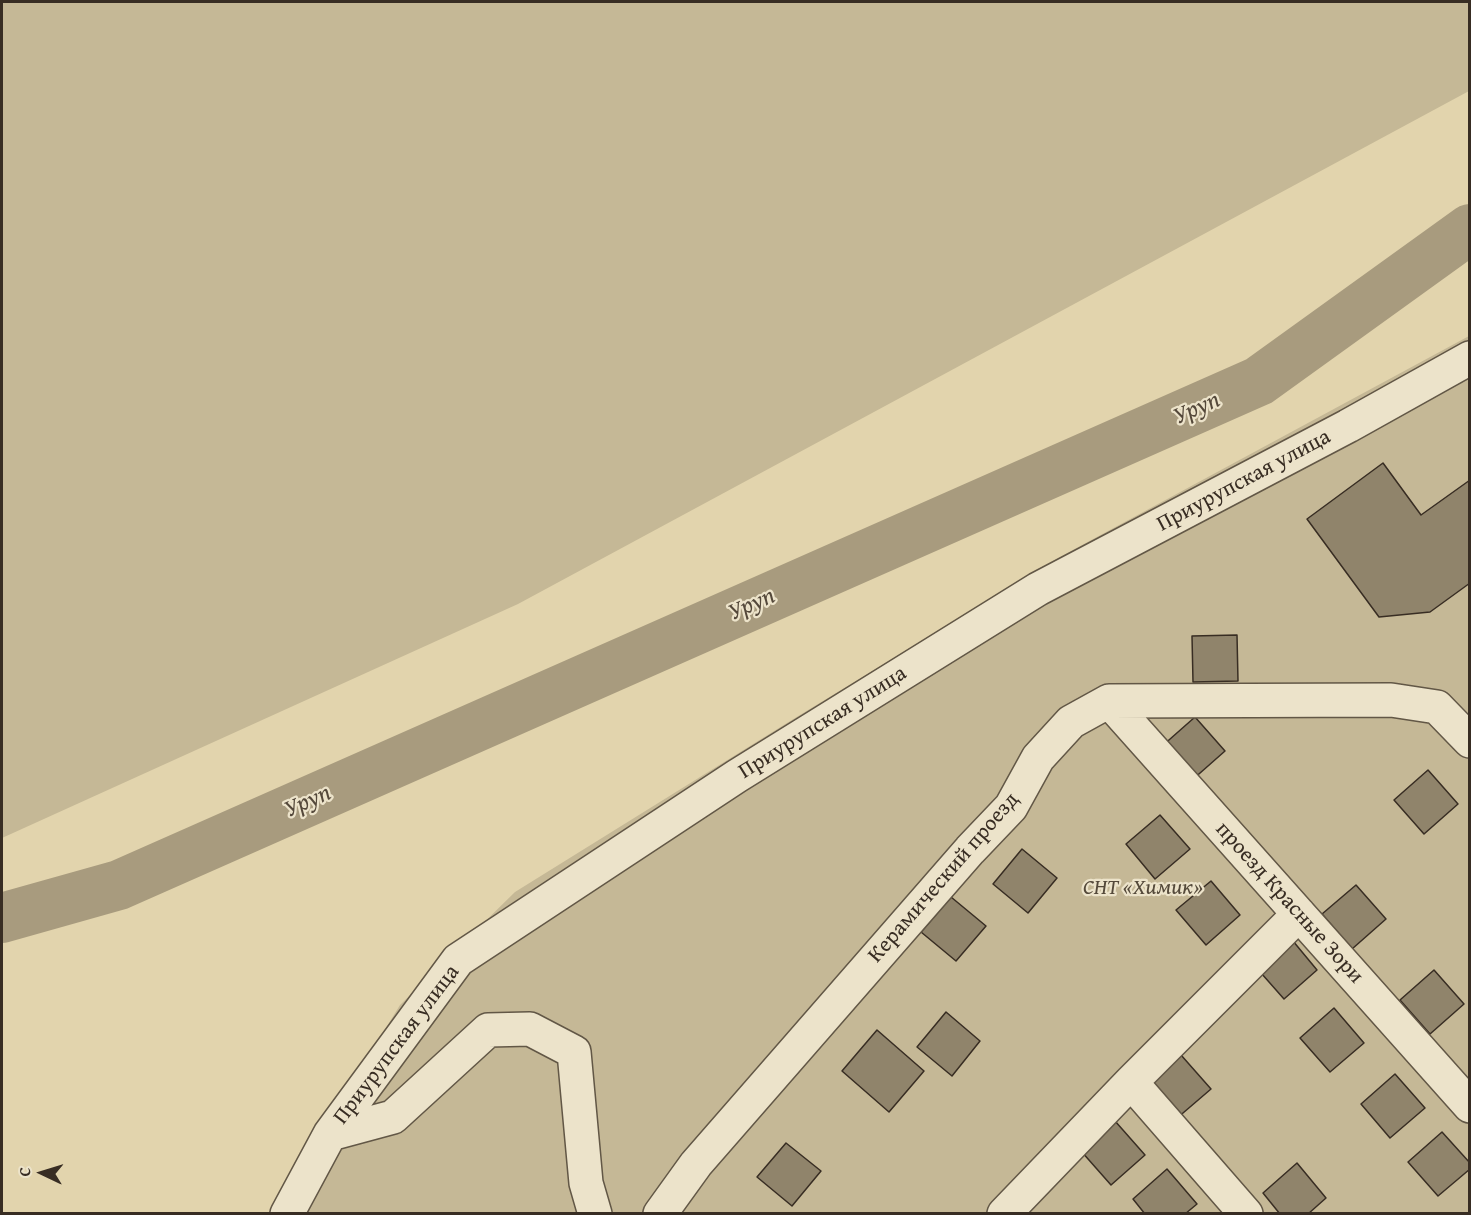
<!DOCTYPE html>
<html>
<head>
<meta charset="utf-8">
<style>
  body { margin:0 }
  #map { position:relative; width:1471px; height:1215px; overflow:hidden; background:#e2d4ad; font-family:"Gentium Book Plus",serif }
  canvas { display:block }
  .frame { position:absolute; inset:0; border:3px solid #382d23; pointer-events:none }
  .north { position:absolute; left:12px; top:1143px; width:60px; height:60px; -webkit-text-stroke:4px #ece3ca; paint-order:stroke; rotate:274deg; font-size:16px; font-weight:700; line-height:24px; text-align:center; color:#382d23 }
  .north::after { content:''; display:block; margin:auto; width:21px; height:27px; background:#382d23; clip-path:polygon(50% 0,100% 100%,50% 72%,0 100%) }
</style>
</head>
<body>
<div id="map">
<canvas width="1471" height="1215"></canvas>
<div class="frame"></div>
<div class="north">С</div>
</div>
<script>
const context = document.querySelector('canvas').getContext('2d');
context.lineJoin = 'round';
function fillPath(path, color) {
  context.fillStyle = color;
  context.fill(path, 'evenodd');
}
function strokePath(path, color, width, dash) {
  context.strokeStyle = color;
  context.lineWidth = width;
  context.lineCap = dash ? 'butt' : 'round';
  context.setLineDash(dash || []);
  context.stroke(path);
}
function label(font, color, halo, rows, align = 'center') {
  context.font = font + ' "Gentium Book Plus",serif';
  context.lineWidth = 4.5;
  context.setLineDash([]);
  context.textBaseline = 'middle';
  context.strokeStyle = halo;
  context.fillStyle = color;
  for (const [text, x, y, turn = 0] of rows) {
    context.save();
    context.translate(x, y);
    context.rotate((+turn || 0) * Math.PI / 180);
    context.textAlign = isNaN(turn) ? turn : align;
    if (halo) context.strokeText(text, 0, 0);
    context.fillText(text, 0, 0);
    context.restore();
  }
}
const green = new Path2D(`
  M2,2H1469V91L518,604L2,838Z
  M1469,336V1213L272,1214L400,1005L515,892L795,718L1058,558Z`);
const river = new Path2D(`
  M2,918L119,885L1259,381L1470,229`);
const building = new Path2D(`
  M1383,463L1421,515L1470,480V583L1430,612L1379,617L1307,519Z
  M1237,635L1238,681L1193,682L1192,636Z
  M1195,717L1225,751L1191,781L1161,747Z
  M1428,770L1458,804L1424,834L1394,800Z
  M1160,815L1190,849L1155,879L1126,844Z
  M1022,849L1057,878L1028,913L993,884Z
  M1211,881L1240,915L1206,945L1176,910Z
  M1356,885L1386,919L1352,949L1322,914Z
  M951,897L986,926L956,961L921,932Z
  M1288,935L1317,970L1284,999L1254,965Z
  M1434,970L1464,1004L1430,1034L1400,1000Z
  M1334,1008L1364,1043L1330,1072L1300,1038Z
  M946,1012L980,1041L952,1076L917,1047Z
  M877,1030L924,1071L889,1112L842,1071Z
  M1181,1055L1211,1089L1176,1119L1147,1085Z
  M1395,1074L1425,1108L1390,1138L1361,1104Z
  M1115,1121L1145,1155L1111,1185L1081,1151Z
  M1442,1132L1470,1163V1169L1438,1196L1408,1162Z
  M786,1143L821,1171L792,1206L757,1177Z
  M1297,1163L1326,1198L1308,1214H1280L1263,1193Z
  M1167,1169L1197,1204L1185,1214H1145L1133,1199Z`);
const minor = new Path2D(`
  M1109,701L1470,1106
  M1131,1082L1246,1214
  M330,1134L393,1117L488,1030L530,1029L574,1052L586,1183L595,1214
  M287,1214L330,1134L458,960L737,776L1038,589L1348,426L1470,358
  M660,1214L696,1164L970,850L1011,807L1038,758L1071,722L1109,701L1391,700L1437,707L1470,741
  M1004,1214L1131,1082L1299,914`);
const streetNames = [
  ["Приурупская улица",1244,481,-28],
  ["Приурупская улица",823,723,-32],
  ["Керамический проезд",944,878,-49],
  ["проезд Красные Зори",1289,903,48],
  ["Приурупская улица",397,1045,-53]
];
const parkNames = [
  ["СНТ «Химик»",1143,888]
];
const waterNames = [
  ["Уруп",1197,409,-24],
  ["Уруп",752,605,-24],
  ["Уруп",308,802,-24]
];
fillPath(green, '#c5b896');
strokePath(river, '#a89b7e', 50);
fillPath(building, '#90846b');
strokePath(building, '#382d23', 1.5);
strokePath(minor, '#625746', 36);
strokePath(minor, '#ece3ca', 33);
label('22px', '#382d23', '#ece3ca', streetNames);
label('italic 22px', '#54493a', '#ece3ca', parkNames);
label('italic 24px', '#54483a', '#ece3ca', waterNames);
</script>
</body>
</html>
